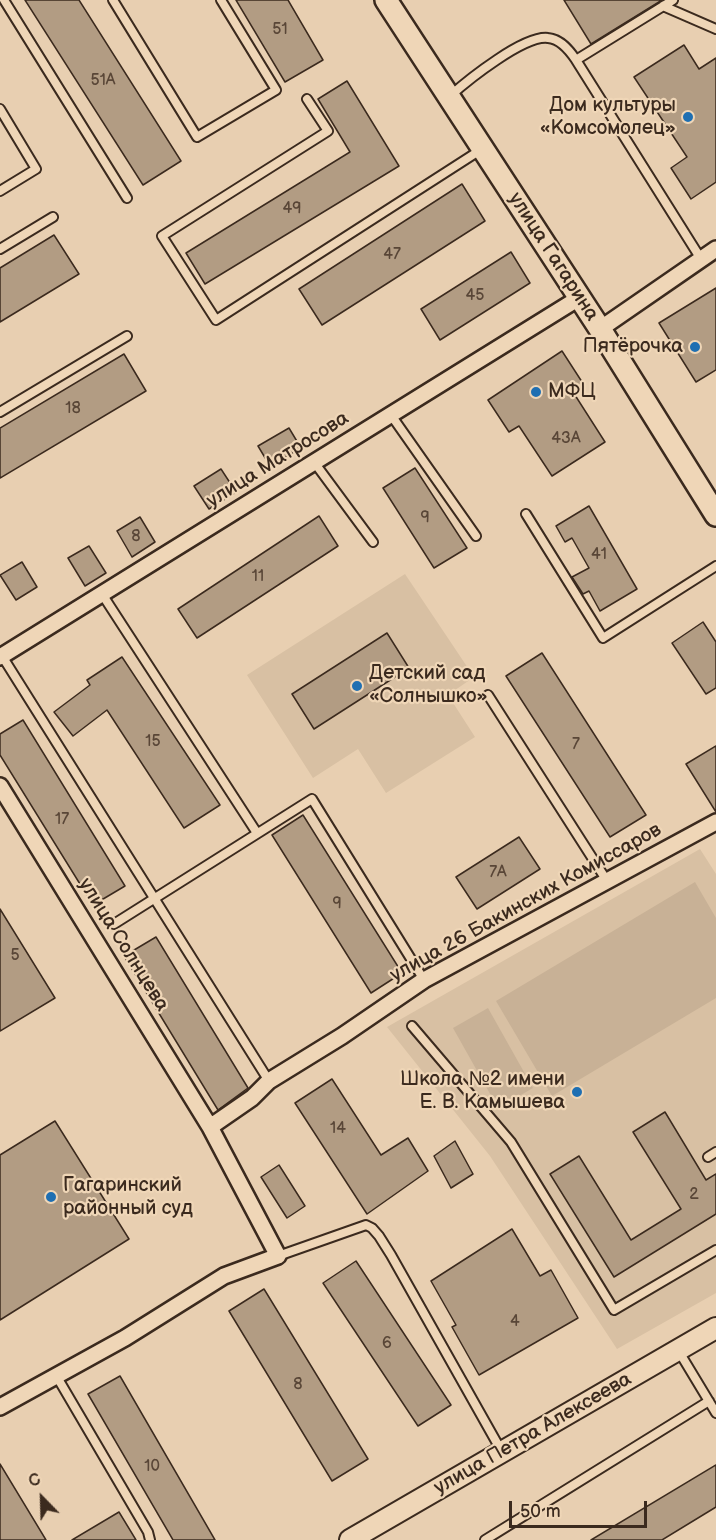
<!DOCTYPE html>
<html>
<head>
<meta charset="utf-8">
<style>
  body { margin:0 }
  #map { position:relative; width:716px; height:1540px; overflow:hidden; background:#e8cfb1; font-family:"Balsamiq Sans",sans-serif }
  canvas { display:block }
  .north { position:absolute; left:12px; top:1468px; width:60px; height:60px; -webkit-text-stroke:4px #efd6b7; paint-order:stroke; rotate:337deg; font-size:16px; font-weight:700; line-height:24px; text-align:center; color:#3b2a1e }
  .north::after { content:''; display:block; margin:auto; width:21px; height:27px; background:#3b2a1e; clip-path:polygon(50% 0,100% 100%,50% 72%,0 100%) }
  .scale { position:absolute; left:509px; top:1501px; width:138px; height:27px; box-sizing:border-box; border:3px solid #3b2a1e; border-top:0; padding-left:8px; font-size:18px; line-height:21px; white-space:nowrap; color:#3b2a1e; -webkit-text-stroke:4px #efd6b7; paint-order:stroke }
</style>
</head>
<body>
<div id="map">
<canvas width="716" height="1540"></canvas>
<div class="north">С</div>
<div class="scale">50 m</div>
</div>
<script>
const context = document.querySelector('canvas').getContext('2d');
context.lineJoin = 'round';
function fillPath(path, color) {
  context.fillStyle = color;
  context.fill(path, 'evenodd');
}
function strokePath(path, color, width, dash) {
  context.strokeStyle = color;
  context.lineWidth = width;
  context.lineCap = dash ? 'butt' : 'round';
  context.setLineDash(dash || []);
  context.stroke(path);
}
function label(font, color, halo, rows, align = 'center') {
  context.font = font + ' "Balsamiq Sans",sans-serif';
  context.lineWidth = 4.5;
  context.setLineDash([]);
  context.textBaseline = 'middle';
  context.strokeStyle = halo;
  context.fillStyle = color;
  for (const [text, x, y, turn = 0] of rows) {
    context.save();
    context.translate(x, y);
    context.rotate((+turn || 0) * Math.PI / 180);
    context.textAlign = isNaN(turn) ? turn : align;
    if (halo) context.strokeText(text, 0, 0);
    context.fillText(text, 0, 0);
    context.restore();
  }
}
const built = new Path2D(`
  M405,574L474,677L448,695L475,737L386,793L358,749L313,778L247,675Z
  M700,849L716,874V1293L617,1349L490,1156L387,1027Z`);
const green = new Path2D(`
  M695,882L716,918V998L552,1096L496,1001Z
  M488,1008L533,1088L498,1108L453,1028Z`);
const building = new Path2D(`
  M25,0H79L181,161L143,185Z
  M236,0H288L323,60L285,82Z
  M564,0H662L591,44Z
  M684,45L699,69L716,58V182L691,199L671,168L687,157L634,77Z
  M347,81L399,166L205,284L186,253L350,152L318,99Z
  M462,184L485,221L322,325L299,289Z
  M54,235L79,274L0,322V268Z
  M511,252L530,283L440,340L421,309Z
  M716,288V370L696,382L659,323Z
  M562,351L584,385L573,392L605,442L552,476L519,426L509,432L488,400Z
  M124,354L146,391L0,478V428Z
  M289,428L301,448L270,466L258,446Z
  M415,468L467,548L434,568L383,488Z
  M221,469L236,492L209,509L194,486Z
  M589,506L637,589L600,611L589,591L583,594L572,577L589,568L572,538L565,542L556,526Z
  M319,516L338,546L197,638L178,609Z
  M140,517L155,542L132,557L117,531Z
  M89,546L106,573L85,586L68,558Z
  M22,562L37,587L16,600L0,575Z
  M703,622L716,642V688L706,694L672,643Z
  M387,633L409,668L314,729L292,694Z
  M542,653L646,815L610,837L506,676Z
  M122,657L220,805L184,828L107,710L73,736L54,712L90,685L87,680Z
  M23,720L125,886L93,905L0,755V734Z
  M716,746V812L686,764Z
  M303,815L402,973L371,993L272,835Z
  M519,837L540,869L477,909L456,877Z
  M0,909L55,998L0,1031Z
  M156,937L248,1088L218,1110L124,956Z
  M332,1079L381,1155L408,1138L428,1171L367,1214L295,1103Z
  M665,1112L706,1180L716,1174V1214L614,1277L550,1174L579,1156L631,1240L681,1209L633,1132Z
  M55,1121L129,1239L0,1320V1155Z
  M455,1141L473,1174L451,1188L434,1156Z
  M279,1165L305,1206L287,1218L261,1177Z
  M512,1229L540,1276L551,1270L578,1318L479,1375L452,1327L456,1325L431,1281Z
  M356,1261L451,1405L418,1426L323,1283Z
  M264,1289L368,1459L332,1481L229,1311Z
  M120,1376L215,1540H173L88,1394Z
  M0,1464L46,1540H0Z
  M716,1465V1507L662,1540H591Z
  M119,1512L136,1540H72Z`);
const service = new Path2D(`
  M4,0L127,198
  M113,0L197,137L276,90L221,0
  M663,6L716,29
  M576,60L673,0
  M450,96C468,80 524,35 548,38C561,39 570,51 576,60L701,259
  M307,99L328,131L162,236L216,320L482,149
  M0,109L36,169L0,191
  M0,249L53,217
  M0,412L127,336
  M391,415L476,536
  M314,462L373,542
  M526,514L603,638L716,566
  M102,594L257,833
  M2,656L269,1081
  M488,695L607,881
  M114,924L312,799L424,980
  M412,1026L511,1142L614,1310L716,1250
  M708,1157L716,1152
  M278,1256L366,1225L372,1228L379,1236L391,1255L502,1452
  M678,1350L716,1413
  M57,1377L148,1532L150,1540
  M485,1540L709,1401`);
const minor = new Path2D(`
  M600,329L716,249
  M0,657L579,298
  M0,786L210,1127L278,1256L224,1276L125,1338L0,1407
  M210,1127L252,1098L269,1081L342,1036L424,980L716,822`);
const tertiary = new Path2D(`
  M350,1540L716,1328`);
const secondary = new Path2D(`
  M386,0L600,329L716,515`);
const markers = [
  [688,117,6,"#1f6fb2"],
  [695,347,6,"#1f6fb2"],
  [536,392,6,"#1f6fb2"],
  [357,686,6,"#1f6fb2"],
  [577,1092,6,"#1f6fb2"],
  [51,1197,6,"#1f6fb2"]
];
const numberNames = [
  ["51",280,30],
  ["51А",103,81],
  ["49",292,209],
  ["47",392,255],
  ["45",475,296],
  ["18",73,409],
  ["43А",566,439],
  ["9",425,518],
  ["8",136,537],
  ["41",599,555],
  ["11",258,577],
  ["15",153,742],
  ["7",576,745],
  ["17",62,820],
  ["7А",498,873],
  ["9",337,904],
  ["5",15,956],
  ["14",338,1129],
  ["2",694,1195],
  ["4",515,1322],
  ["6",387,1344],
  ["8",298,1385],
  ["10",152,1467]
];
const poiNames = [
  ["Дом культуры",676,106],
  ["«Комсомолец»",676,129],
  ["Пятёрочка",683,347],
  ["МФЦ",548,392,"left"],
  ["Детский сад",369,674,"left"],
  ["«Солнышко»",369,697,"left"],
  ["Школа №2 имени",565,1080],
  ["Е. В. Камышева",565,1103],
  ["Гагаринский",63,1186,"left"],
  ["районный суд",63,1209,"left"]
];
const streetNames = [
  ["улица Гагарина",553,257,57],
  ["улица Матросова",278,460,-32],
  ["улица 26 Бакинских Комиссаров",526,903,-29],
  ["улица Солнцева",123,945,58],
  ["улица Петра Алексеева",533,1434,-30]
];
fillPath(built, '#d8c0a3');
fillPath(green, '#c8b196');
fillPath(building, '#b29c83');
strokePath(building, '#3b2a1e', 1.5);
strokePath(service, '#3b2a1e', 12);
strokePath(minor, '#3b2a1e', 20);
strokePath(tertiary, '#3b2a1e', 24);
strokePath(secondary, '#3b2a1e', 26);
strokePath(service, '#efd6b7', 8);
strokePath(minor, '#efd6b7', 15);
strokePath(tertiary, '#efd6b7', 20);
strokePath(secondary, '#efd6b7', 21);
for (const [x, y, r, color] of markers) {
  const dot = new Path2D();
  dot.arc(x, y, r, 0, 2 * Math.PI);
  context.fillStyle = color;
  context.fill(dot);
  strokePath(dot, '#efd6b7', 2);
}
label('16px', '#594637', null, numberNames);
label('20px', '#3b2a1e', '#efd6b7', poiNames, 'right');
label('20px', '#3b2a1e', '#efd6b7', streetNames);
</script>
</body>
</html>
